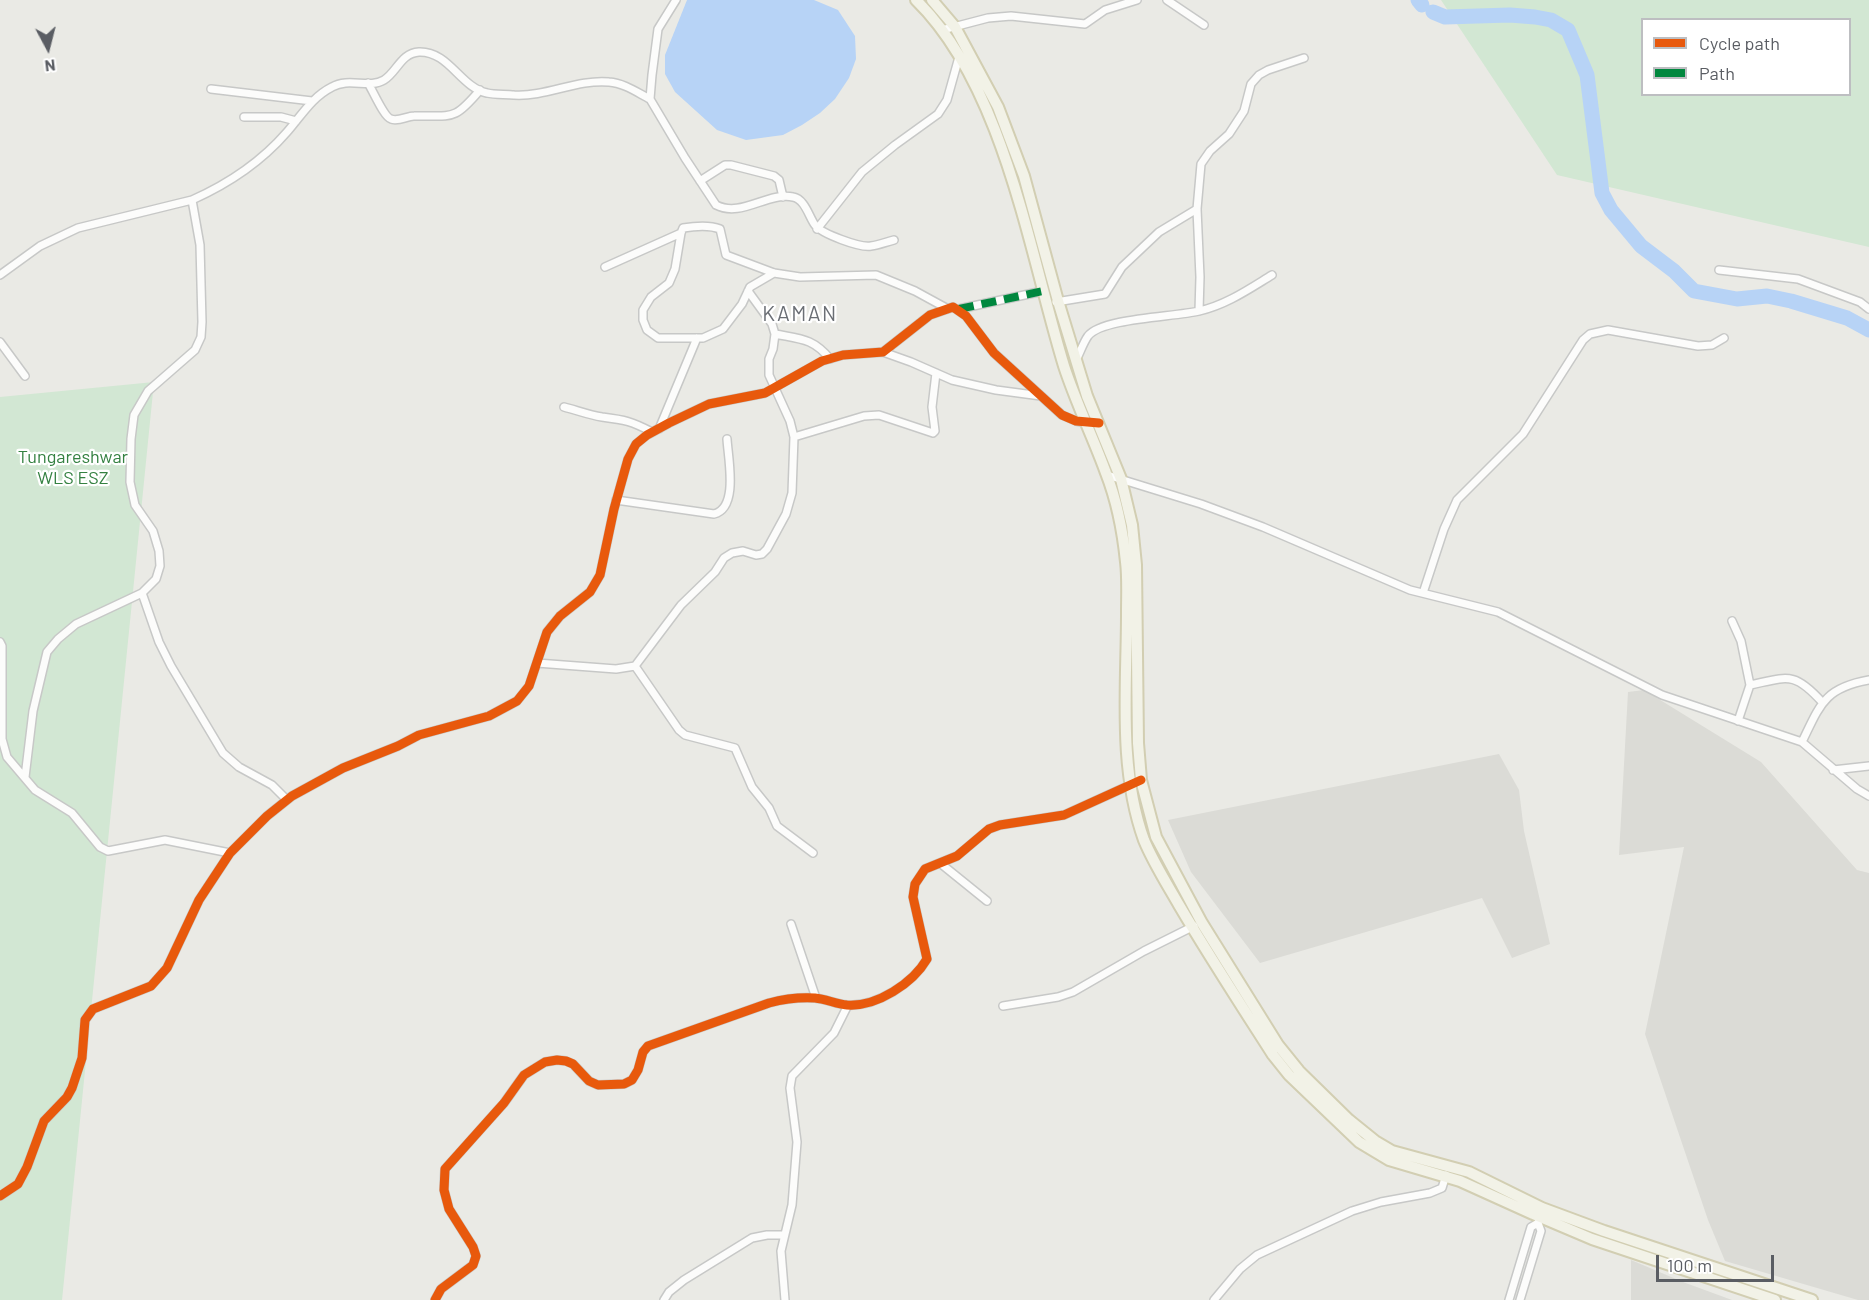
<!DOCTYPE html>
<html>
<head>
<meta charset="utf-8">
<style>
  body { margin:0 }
  #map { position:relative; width:1869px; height:1300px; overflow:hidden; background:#eaeae5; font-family:Barlow,sans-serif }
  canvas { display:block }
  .legend { position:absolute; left:1641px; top:18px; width:210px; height:78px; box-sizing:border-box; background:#fff; border:2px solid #bdbec1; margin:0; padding:8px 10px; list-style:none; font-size:18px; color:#5a5d63 }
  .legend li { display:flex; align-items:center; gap:12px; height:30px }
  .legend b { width:30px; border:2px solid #bdbec1 }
  .north { position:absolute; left:18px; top:18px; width:60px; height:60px; -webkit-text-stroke:4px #fff; paint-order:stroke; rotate:173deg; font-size:16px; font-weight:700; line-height:24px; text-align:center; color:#5a5d63 }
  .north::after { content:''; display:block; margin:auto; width:21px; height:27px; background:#5a5d63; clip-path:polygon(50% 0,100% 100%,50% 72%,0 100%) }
  .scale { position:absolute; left:1656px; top:1255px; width:118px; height:27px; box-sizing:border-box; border:3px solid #5a5d63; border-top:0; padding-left:8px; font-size:18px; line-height:21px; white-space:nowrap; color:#5a5d63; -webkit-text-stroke:4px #fff; paint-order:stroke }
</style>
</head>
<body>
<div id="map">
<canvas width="1869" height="1300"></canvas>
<ul class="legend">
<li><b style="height:8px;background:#e8590c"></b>Cycle path</li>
<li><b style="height:8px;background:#00873e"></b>Path</li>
</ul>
<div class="north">N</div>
<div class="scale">100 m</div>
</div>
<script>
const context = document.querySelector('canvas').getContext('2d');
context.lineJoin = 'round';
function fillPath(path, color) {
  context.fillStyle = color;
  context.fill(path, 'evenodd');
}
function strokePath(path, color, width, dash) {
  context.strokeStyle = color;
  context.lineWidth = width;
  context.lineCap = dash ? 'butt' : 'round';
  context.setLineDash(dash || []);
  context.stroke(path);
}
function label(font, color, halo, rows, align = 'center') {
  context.font = font + ' Barlow,sans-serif';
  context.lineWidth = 4.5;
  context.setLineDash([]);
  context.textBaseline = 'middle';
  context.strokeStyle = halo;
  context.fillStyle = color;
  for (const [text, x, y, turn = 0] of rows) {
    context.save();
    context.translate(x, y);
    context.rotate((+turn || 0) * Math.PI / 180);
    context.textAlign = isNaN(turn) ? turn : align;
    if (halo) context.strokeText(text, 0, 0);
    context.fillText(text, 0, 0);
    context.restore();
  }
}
const industrial = new Path2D(`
  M1644,690L1761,762L1857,870L1869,873V1300H1858L1725,1261L1708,1220L1645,1034L1684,847L1619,855L1628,692Z
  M1499,754L1519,790L1524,831L1550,944L1512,958L1482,898L1260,963L1191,872L1168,820Z
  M1631,1260L1683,1282L1732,1300H1631Z`);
const green = new Path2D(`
  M1441,0H1869V247L1557,175ZM1642,20H1850V94H1642Z
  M154,382L62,1300H0V397Z`);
const water = new Path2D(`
  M687,0H814L838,10L855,36L856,59L849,78L835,99L820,113L802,125L783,135L746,140L717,130L675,92L665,74V55Z`);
const river = new Path2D(`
  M1418,0L1422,5
  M1433,12L1445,17L1510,15L1535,17L1551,20L1568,30L1587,75L1602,193L1611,210L1641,246L1674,271L1694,291L1737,299L1767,296L1791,301L1847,318L1869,330`);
const street = new Path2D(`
  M676,0L658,29L652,75L650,99L685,158L716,205C741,218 767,192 793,197C805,199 809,217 815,225C822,234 860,248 871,246C879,245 886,242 894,240
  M1167,0L1204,25
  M942,30L988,18L1011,16L1085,24L1105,10L1137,0
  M368,83C373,91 384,117 391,119C398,122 407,116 414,116C453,115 453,122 480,90
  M211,89L312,101
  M244,117H281L296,121
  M700,181L725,165H731L774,176L779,180L783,197
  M817,229L862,172L895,145L938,114L947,100L959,57
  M605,267L681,233
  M1719,270L1798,279L1860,302L1869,309
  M774,273L750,287L742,304L723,329L703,338H658L647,330L643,320V310L651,297L669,283L675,269L681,233L683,228C695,226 710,225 720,229L726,255L774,273L800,277L876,275L915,291L948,309
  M0,275L40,246L78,228L192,200C228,184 261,162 287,132C301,116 312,97 332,87C349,77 369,89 384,80C397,72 401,53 419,52C449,51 460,87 487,93C495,95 506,94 514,95C546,97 577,79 609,82C624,83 638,93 650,99
  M1056,302L1105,294L1122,267L1159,232L1197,209
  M959,309L1043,291
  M1199,311L1200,277L1197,209L1201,164L1210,151L1229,134L1244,111L1251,84L1259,75L1268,70L1304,58
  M775,334C800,339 813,338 830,359
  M0,342L25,376
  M883,352L911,362L952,380L996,390L1041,396
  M1076,360C1080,353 1083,343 1088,336C1102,318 1174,317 1199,311C1226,305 1249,289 1272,275
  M564,407C576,410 589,415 602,417C625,420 631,421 652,432
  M659,429L697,338
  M794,437L864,416L879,415L933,433L935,431L932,407L936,373
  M1107,475L1201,504L1263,527L1410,590L1498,612L1662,695L1802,742L1857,789L1869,796
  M616,500L714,514C739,508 728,458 727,439
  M142,593L159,642L171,666L223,753L239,767L272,785L287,800
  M1423,593L1444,529L1457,500L1523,434L1583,340L1590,334L1608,330L1698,346L1712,345L1724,338
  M1732,621L1741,641L1750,685L1738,721
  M0,642L2,646V739L7,757L35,790L72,813L100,847L108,851L165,840L230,853
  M537,663L616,669L635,666L681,605L715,572L724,558L732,553L743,551L756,555L762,554L767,549L786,514L792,493L794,437L790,421L769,375V359L773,349L775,334L772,324L748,291
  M635,666L679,730L685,735L735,748L752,787L769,808L777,826L813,853
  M1750,685C1788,677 1794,671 1822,702
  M1802,742C1820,705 1824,688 1869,680
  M1833,770L1869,766
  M25,777L33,711L47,652L58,639L76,624L142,593L156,579L160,566L159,551L153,531L135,505L130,482L131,439L134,415L148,391L195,350L201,337L202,322L200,245L192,200
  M940,863L987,901
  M791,924L816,998
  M1003,1006L1058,997L1073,992L1144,951L1194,926
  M0,1196L18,1184L27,1167L44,1121L67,1097L72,1088L82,1058L85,1020L93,1009L151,986L167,968L199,900L230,853L267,816L292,796L343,768L398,746L419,735L489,716L517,701L529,686L547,632L560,616L590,592L600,575L614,509L628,459L636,444L647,435L669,423L709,404L765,393L822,361L843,355L883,352L930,315L953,307L966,316L994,353L1062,415L1076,421L1087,423
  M435,1300L441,1289L473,1265L476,1256L473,1247L449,1209L444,1190L445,1169L504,1103L524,1075L545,1062L557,1060L566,1061L573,1064L589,1081L598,1085L624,1084L632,1080L638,1070L643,1052L648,1046L769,1003C784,999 799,997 815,998C826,999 836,1004 847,1005C877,1007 913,983 927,959L913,897L915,884L925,869L957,856L989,829L1000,825L1064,815L1141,780
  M664,1300L669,1292L684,1280L752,1238L767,1235H784
  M785,1300L781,1251L792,1205L797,1142L790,1088L792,1076L834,1033L848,1005
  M1214,1300L1240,1269L1257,1255L1352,1211L1381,1202L1430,1193L1442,1188L1446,1175
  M1509,1300L1531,1227L1538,1223
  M1520,1300L1541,1231L1538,1223L1541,1213`);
const primary = new Path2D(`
  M916,0C1004,86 1029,251 1064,366C1076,403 1093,437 1106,473C1117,501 1123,532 1126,562C1128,578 1127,596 1127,613C1127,687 1118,768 1144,840C1153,862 1167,884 1179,905C1209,956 1241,1005 1273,1055L1289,1075L1359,1142L1389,1160L1460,1181L1533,1214L1592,1239L1775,1300
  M932,0L955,27L998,107L1024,176L1058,301L1087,396L1121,479L1132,525L1136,565L1138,743L1141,780L1156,837L1202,923L1278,1045L1299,1071L1349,1120L1375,1141L1392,1151L1469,1172L1542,1208L1604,1231L1812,1300`);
const quiet = new Path2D(`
  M959,309L1043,291`);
const cycleway = new Path2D(`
  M0,1196L18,1184L27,1167L44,1121L67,1097L72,1088L82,1058L85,1020L93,1009L151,986L167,968L199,900L230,853L267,816L292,796L343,768L398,746L419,735L489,716L517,701L529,686L547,632L560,616L590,592L600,575L614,509L628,459L636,444L647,435L669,423L709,404L765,393L822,361L843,355L883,352L930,315L953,307L966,316L994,353L1062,415L1076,421L1099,423
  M435,1300L441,1289L473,1265L476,1256L473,1247L449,1209L444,1190L445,1169L504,1103L524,1075L545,1062L557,1060L566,1061L573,1064L589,1081L598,1085L624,1084L632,1080L638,1070L643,1052L648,1046L769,1003C784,999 799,997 815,998C826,999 836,1004 847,1005C877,1007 913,983 927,959L913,897L915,884L925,869L957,856L989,829L1000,825L1064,815L1141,780`);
const parkNames = [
  ["Tungareshwar",73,457],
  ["WLS ESZ",73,478]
];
const quarterNames = [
  ["KAMAN",800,314]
];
fillPath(industrial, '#dbdbd6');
fillPath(green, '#d2e7d3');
fillPath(water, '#b7d3f6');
strokePath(river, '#b7d3f6', 15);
strokePath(street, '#c7c8c7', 10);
strokePath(primary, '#d2ceb2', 14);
strokePath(street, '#fcfcfb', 7);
strokePath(primary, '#f2f2e7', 10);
strokePath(quiet, '#00873e', 8, [15, 8]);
strokePath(cycleway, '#e8590c', 9);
label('18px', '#348141', '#fff', parkNames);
context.letterSpacing = '1.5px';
label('21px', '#6b6f75', '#fff', quarterNames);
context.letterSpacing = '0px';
</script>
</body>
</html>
